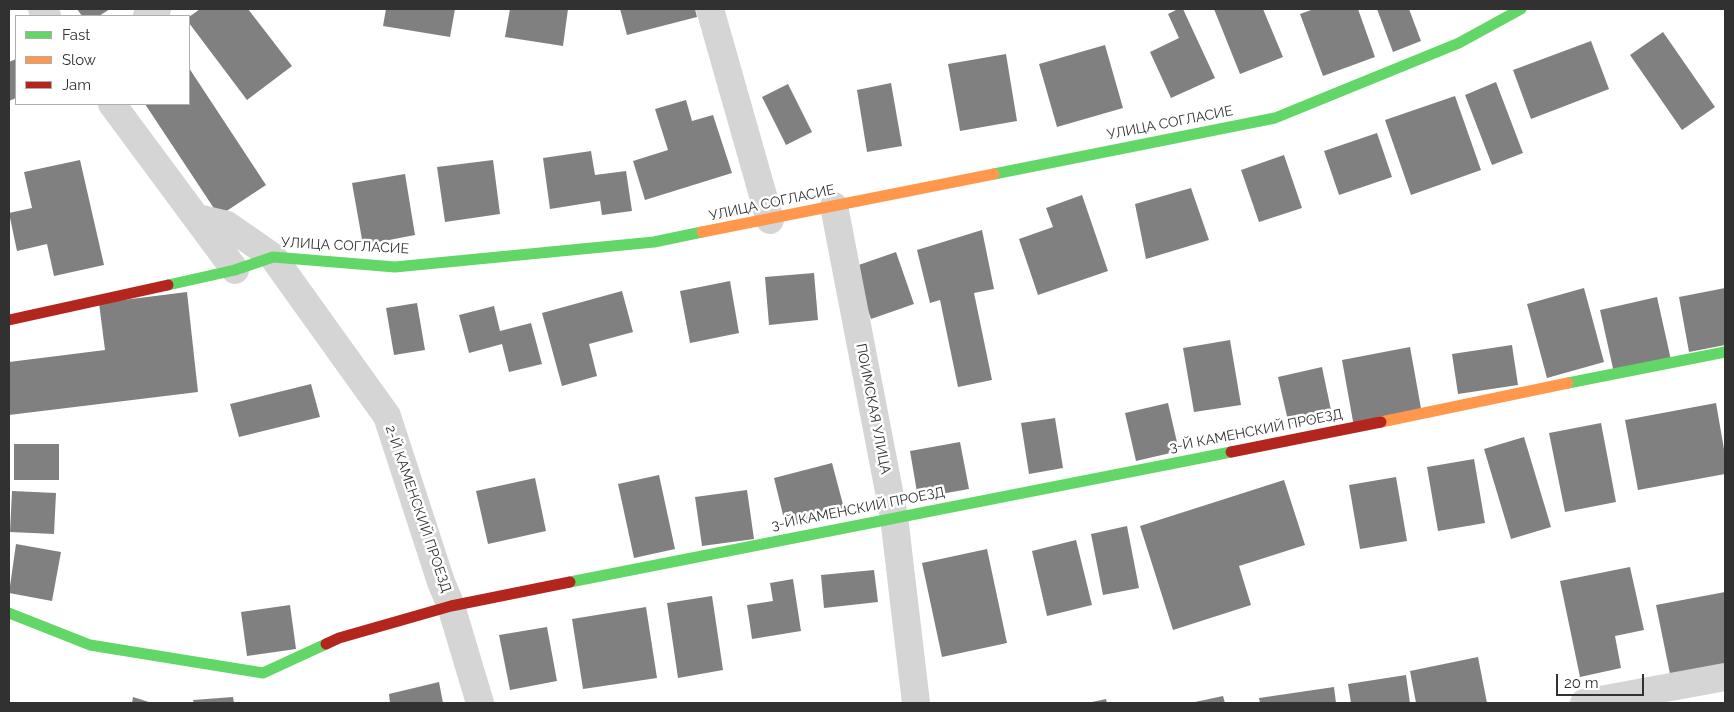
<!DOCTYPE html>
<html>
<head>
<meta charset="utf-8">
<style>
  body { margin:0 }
  #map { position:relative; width:1734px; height:712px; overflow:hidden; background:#fff; font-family:Raleway,sans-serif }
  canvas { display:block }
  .frame { position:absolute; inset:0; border:10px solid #313131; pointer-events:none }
  .legend { position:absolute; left:15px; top:15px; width:175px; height:90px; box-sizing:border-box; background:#fff; border:1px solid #adadad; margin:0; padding:6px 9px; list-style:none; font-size:15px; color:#313131 }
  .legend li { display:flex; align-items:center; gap:10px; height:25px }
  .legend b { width:25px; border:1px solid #adadad }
  .scale { position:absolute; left:1556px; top:674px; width:88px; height:22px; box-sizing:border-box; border:2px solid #313131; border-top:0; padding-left:6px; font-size:15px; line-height:18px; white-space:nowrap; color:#313131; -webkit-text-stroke:4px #fff; paint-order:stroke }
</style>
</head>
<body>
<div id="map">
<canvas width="1734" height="712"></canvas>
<div class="frame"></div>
<ul class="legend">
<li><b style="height:6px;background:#63d668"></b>Fast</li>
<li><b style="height:6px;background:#ff974d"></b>Slow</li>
<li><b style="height:6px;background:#b3261e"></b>Jam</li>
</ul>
<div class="scale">20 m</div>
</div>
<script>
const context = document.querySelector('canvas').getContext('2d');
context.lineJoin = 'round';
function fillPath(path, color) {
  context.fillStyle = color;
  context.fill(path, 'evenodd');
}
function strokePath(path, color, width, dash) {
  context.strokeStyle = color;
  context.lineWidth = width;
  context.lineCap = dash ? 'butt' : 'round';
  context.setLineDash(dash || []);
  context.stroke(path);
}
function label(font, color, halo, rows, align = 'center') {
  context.font = font + ' Raleway,sans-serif';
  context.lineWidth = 5;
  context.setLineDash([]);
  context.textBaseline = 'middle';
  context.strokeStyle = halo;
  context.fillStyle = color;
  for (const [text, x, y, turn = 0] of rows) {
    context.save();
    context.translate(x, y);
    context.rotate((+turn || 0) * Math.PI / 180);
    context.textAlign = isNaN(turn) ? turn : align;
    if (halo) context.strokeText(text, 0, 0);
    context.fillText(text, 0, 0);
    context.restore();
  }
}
const building = new Path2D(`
  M77,9H110L99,16H82Z
  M200,9H248L292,66L247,100L189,23V17Z
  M386,9H455L450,37L383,26Z
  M510,9H568L563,46L505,37Z
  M620,9H695L697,17L627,35Z
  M1178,9H1183L1215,78L1171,98L1150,52L1179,38L1168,14Z
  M1214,9H1263L1283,57L1240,74Z
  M1314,9H1358L1375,57L1323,76L1300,14Z
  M1377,9H1409L1421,41L1393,52Z
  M1663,32L1715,107L1682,130L1630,55Z
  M1591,41L1609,89L1531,119L1513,70Z
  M1105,45L1123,108L1057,127L1039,64Z
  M1006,54L1017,121L960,131L948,64Z
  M16,59V98L9,101V62Z
  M189,68L266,185L219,216L145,104H189Z
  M1496,82L1523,153L1492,165L1465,95Z
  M891,83L902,146L867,152L857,90Z
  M788,84L812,132L786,145L762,97Z
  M1455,96L1481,170L1411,195L1385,120Z
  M686,100L692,121L713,115L732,173L645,200L633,161L668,150L655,109Z
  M1377,133L1392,177L1339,195L1324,151Z
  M591,151L595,175L626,171L632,211L602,215L600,201L550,209L543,158Z
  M1284,155L1302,208L1259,222L1241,170Z
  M80,160L104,265L54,276L47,244L17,251L9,213L32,208L24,172Z
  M493,160L500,214L445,222L437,167Z
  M405,174L415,235L363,245L352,183Z
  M1191,188L1209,240L1146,259L1135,204Z
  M1082,195L1108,271L1038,295L1019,239L1053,227L1046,208Z
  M982,230L994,289L974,293L992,380L958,387L940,300L930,303L917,250Z
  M896,252L914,304L871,319L853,267Z
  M814,273L818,320L769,325L765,277Z
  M730,281L739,333L690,343L680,291Z
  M1584,288L1604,362L1547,378L1527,304Z
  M1725,288V345L1689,352L1679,297Z
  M622,291L633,332L589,344L597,376L562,386L542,313Z
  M187,292L198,392L9,415V362L105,350L99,303Z
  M1657,297L1671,360L1614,373L1600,310Z
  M417,303L425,350L394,355L386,308Z
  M494,306L500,331L531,323L542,364L509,372L502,344L469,353L459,315Z
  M1230,340L1241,405L1194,412L1183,348Z
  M1512,345L1518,385L1458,394L1452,354Z
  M1410,347L1422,414L1354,427L1342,360Z
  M1322,367L1332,415L1289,425L1278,377Z
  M311,384L320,417L239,437L230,404Z
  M1168,403L1179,451L1136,461L1125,413Z
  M1716,403L1725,455V474L1638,490L1625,420Z
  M1055,418L1063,468L1029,474L1021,423Z
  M1601,423L1616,502L1565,512L1549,433Z
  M1524,437L1551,527L1511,539L1484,449Z
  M960,442L969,489L918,498L910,451Z
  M14,444H59V480H14Z
  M1474,459L1485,523L1438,531L1427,467Z
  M832,463L845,512L786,527L774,478Z
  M659,475L675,549L634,558L618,484Z
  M1396,477L1407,541L1360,549L1349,485Z
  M535,478L546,531L488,544L476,491Z
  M1284,480L1305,545L1239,566L1251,605L1173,630L1140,526Z
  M747,490L754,539L702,546L695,497Z
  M12,491L56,493L54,534L10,532Z
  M1127,526L1139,588L1103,595L1091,534Z
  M1076,540L1092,605L1047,616L1032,551Z
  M16,544L61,552L52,601L9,593Z
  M987,549L1007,643L942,657L922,563Z
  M1630,567L1644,630L1615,636L1621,668L1580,677L1560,581Z
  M874,570L878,602L824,608L821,575Z
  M793,579L801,631L752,639L747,605L773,601L770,583Z
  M1725,592V664L1670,674L1656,605Z
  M712,596L723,670L678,678L667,603Z
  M290,605L296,649L247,656L241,612Z
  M646,607L657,678L583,689L572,619Z
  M547,627L557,681L510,690L499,635Z
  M1478,657L1487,703H1416L1410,671Z
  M1406,675L1410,703H1351L1348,684Z
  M439,682L443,703H390L389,694Z
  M1334,687L1336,703H1260L1259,698Z
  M1223,696L1225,703H1195V702Z
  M133,697L152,703H132Z
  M233,697L234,703H194L193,700Z
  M1106,699L1107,703H1092V702Z`);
const street = new Path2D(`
  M42,9L47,16
  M710,9L770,220
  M147,16L157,9
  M112,104L235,270
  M834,206L894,517L916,703
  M197,218L227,225L273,257L387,416L441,582L451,606L480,703
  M1584,703L1725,677`);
const fast = new Path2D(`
  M994,174L1275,118L1459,43L1521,9
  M168,285L235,270L273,257L395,267L654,242L702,232
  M1568,383L1725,352
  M570,582L1231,452
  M9,613L90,645L263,673L326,644`);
const slow = new Path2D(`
  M702,232L994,174
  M1381,422L1568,383`);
const jam = new Path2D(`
  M9,320L168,285
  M1231,452L1381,422
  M326,644L339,638L451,606L570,582`);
const streetNames = [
  ["УЛИЦА СОГЛАСИЕ",1170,123,-11],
  ["УЛИЦА СОГЛАСИЕ",772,203,-12],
  ["УЛИЦА СОГЛАСИЕ",345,246,3],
  ["ПОИМСКАЯ УЛИЦА",873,409,79],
  ["3-Й КАМЕНСКИЙ ПРОЕЗД",1256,431,-11],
  ["2-Й КАМЕНСКИЙ ПРОЕЗД",418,509,71],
  ["3-Й КАМЕНСКИЙ ПРОЕЗД",858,509,-11]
];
fillPath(building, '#808080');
strokePath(street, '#d5d5d5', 28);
strokePath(fast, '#63d668', 11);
strokePath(slow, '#ff974d', 11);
strokePath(jam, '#b3261e', 11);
label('14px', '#313131', '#fff', streetNames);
</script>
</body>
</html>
